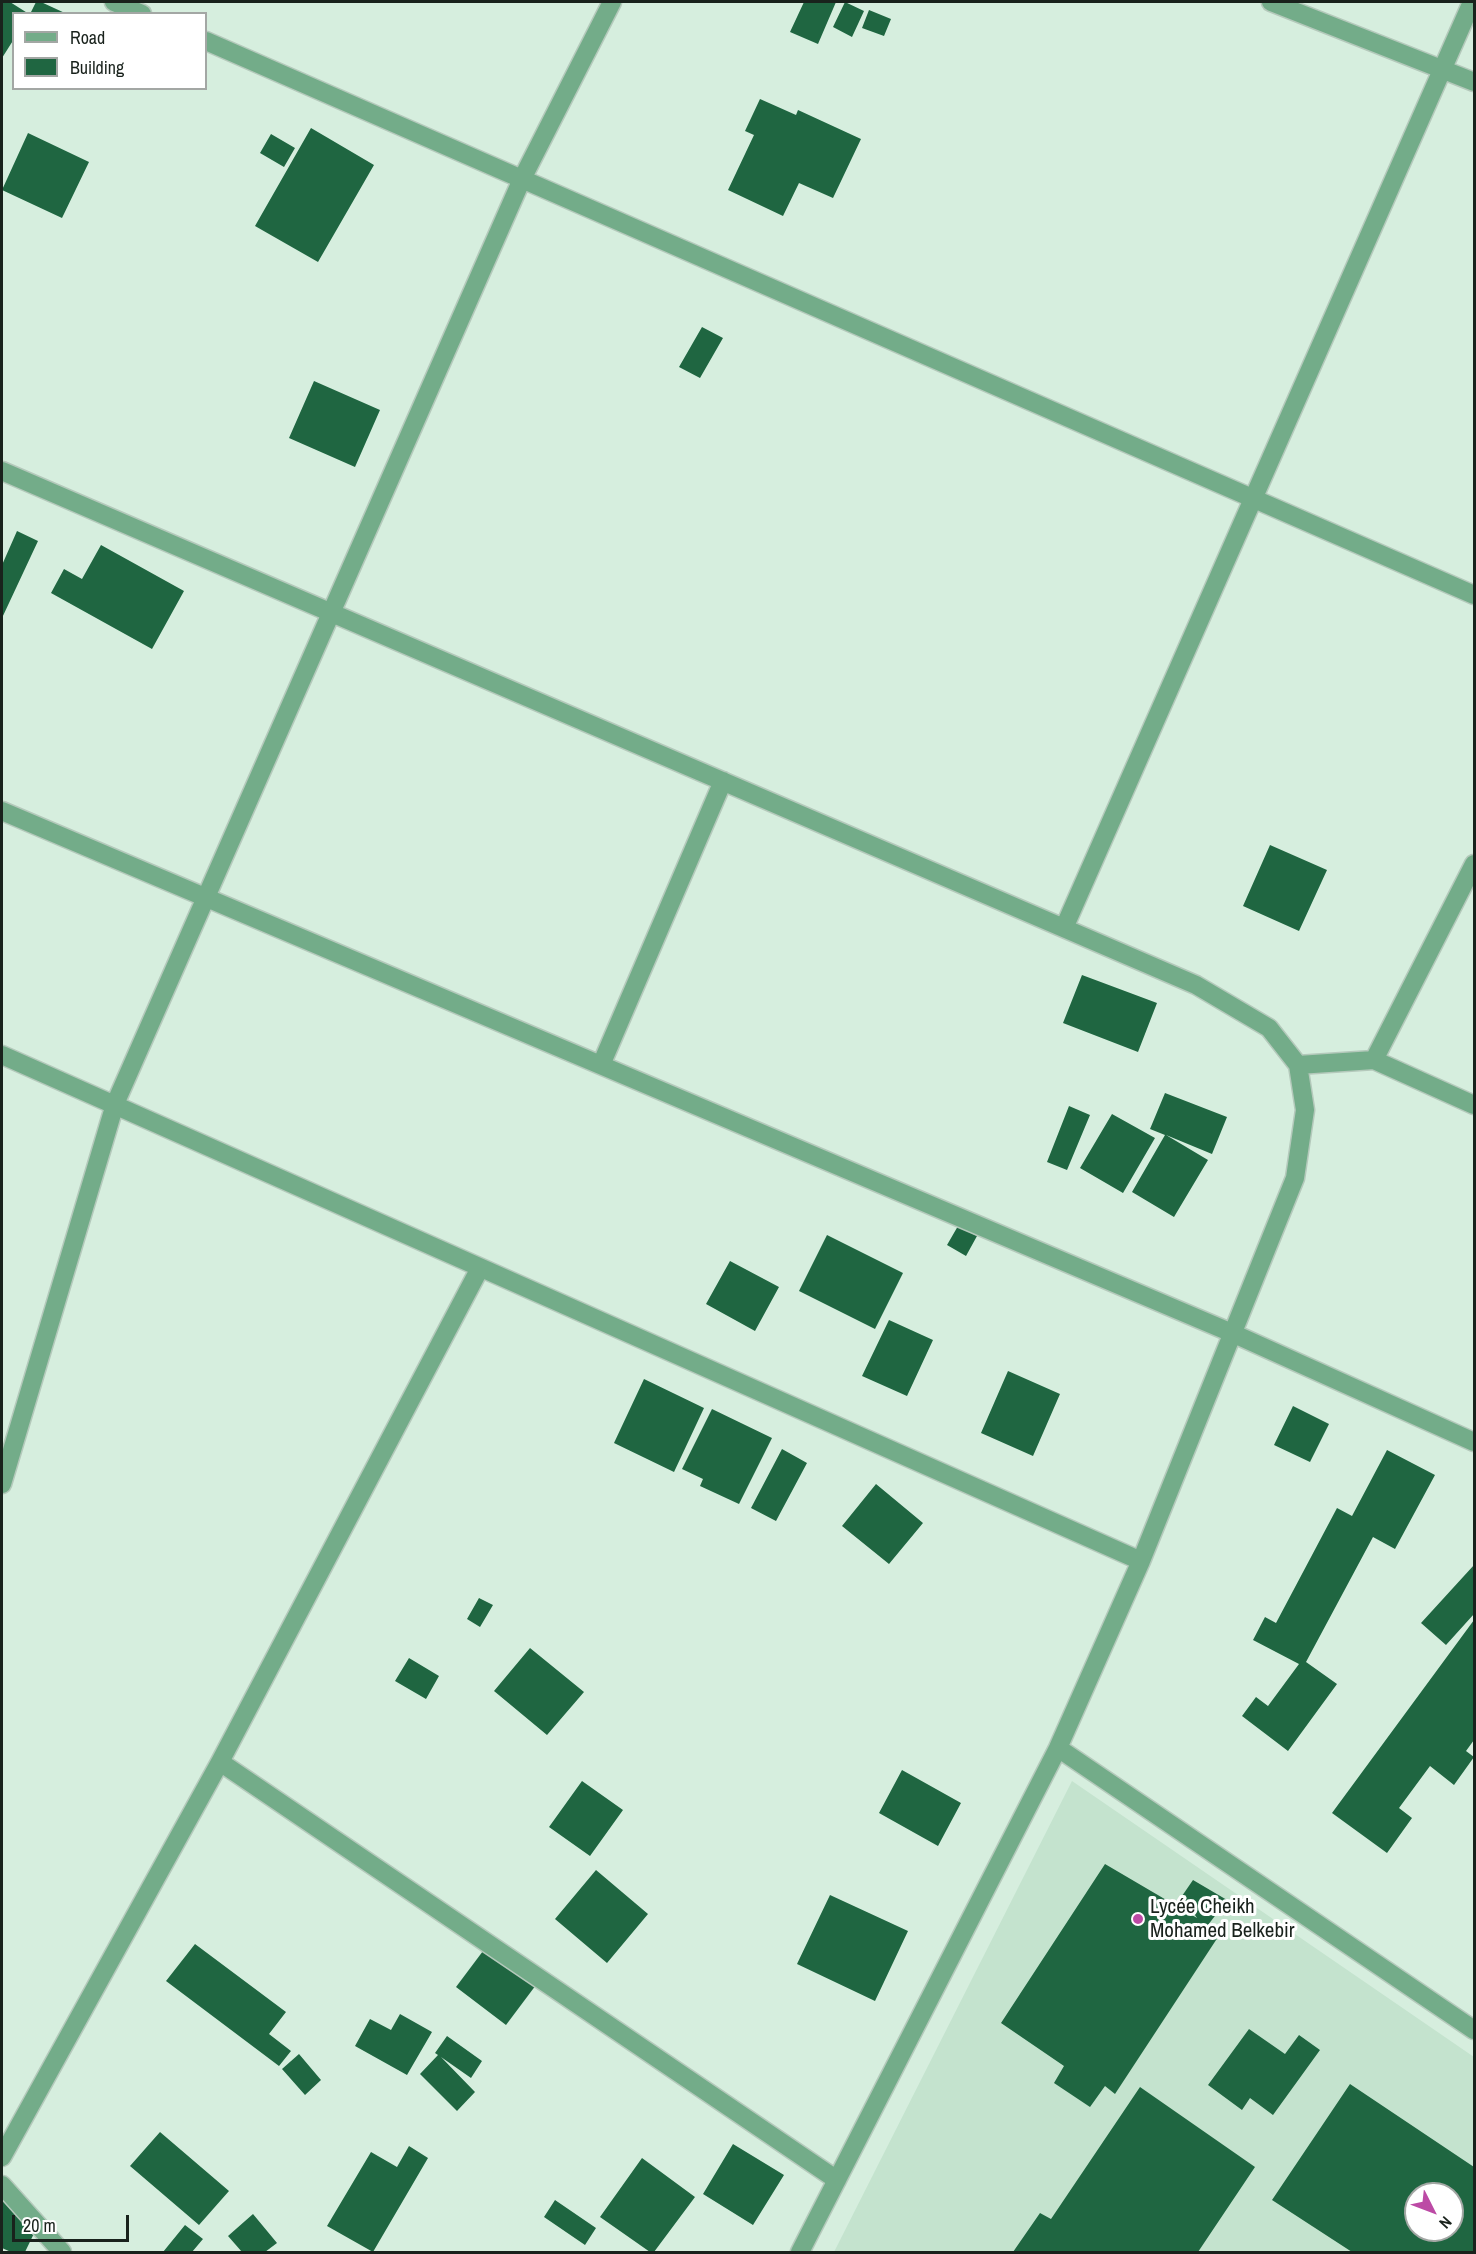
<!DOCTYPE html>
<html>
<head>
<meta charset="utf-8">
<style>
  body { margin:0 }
  #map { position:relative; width:1476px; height:2254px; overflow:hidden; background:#d6eede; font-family:"Archivo Narrow",sans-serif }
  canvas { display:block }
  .frame { position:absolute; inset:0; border:3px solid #19221c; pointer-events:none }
  .legend { position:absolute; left:12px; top:12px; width:195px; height:78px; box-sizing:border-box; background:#fff; border:2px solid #a3a7a4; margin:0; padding:8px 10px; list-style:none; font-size:18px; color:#19221c }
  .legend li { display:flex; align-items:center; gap:12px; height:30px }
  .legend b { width:30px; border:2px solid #a3a7a4 }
  .north { position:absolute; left:1404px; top:2182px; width:60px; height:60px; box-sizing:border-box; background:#fff; border:2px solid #a3a7a4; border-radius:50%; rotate:132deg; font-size:16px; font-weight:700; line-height:24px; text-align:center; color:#19221c }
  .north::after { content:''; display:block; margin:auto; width:21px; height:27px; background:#bc4aa5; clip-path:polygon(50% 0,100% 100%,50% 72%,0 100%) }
  .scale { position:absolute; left:12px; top:2215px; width:117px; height:27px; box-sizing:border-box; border:3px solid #19221c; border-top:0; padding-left:8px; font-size:18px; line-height:21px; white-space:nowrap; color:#19221c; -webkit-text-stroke:4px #fff; paint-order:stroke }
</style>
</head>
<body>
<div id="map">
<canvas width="1476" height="2254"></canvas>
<div class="frame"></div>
<ul class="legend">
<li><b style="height:8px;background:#73ac89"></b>Road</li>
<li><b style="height:16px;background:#1f6641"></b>Building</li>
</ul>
<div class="north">N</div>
<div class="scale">20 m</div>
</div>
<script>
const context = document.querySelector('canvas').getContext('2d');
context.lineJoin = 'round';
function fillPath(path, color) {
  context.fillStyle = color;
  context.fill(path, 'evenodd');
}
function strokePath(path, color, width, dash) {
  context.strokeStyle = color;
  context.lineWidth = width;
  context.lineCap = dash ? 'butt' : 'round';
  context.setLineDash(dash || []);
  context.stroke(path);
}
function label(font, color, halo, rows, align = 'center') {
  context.font = font + ' "Archivo Narrow",sans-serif';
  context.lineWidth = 6;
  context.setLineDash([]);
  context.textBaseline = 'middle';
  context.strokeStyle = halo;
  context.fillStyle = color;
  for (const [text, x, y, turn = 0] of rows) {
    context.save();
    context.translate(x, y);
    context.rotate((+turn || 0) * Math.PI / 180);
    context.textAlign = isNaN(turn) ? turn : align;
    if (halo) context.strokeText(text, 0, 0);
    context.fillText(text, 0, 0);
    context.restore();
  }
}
const built = new Path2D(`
  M1072,1781L1474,2057V2252H834ZM1416,2194H1452V2230H1416Z`);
const building = new Path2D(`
  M2,2H10L29,14H14V39L2,58Z
  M36,2H41L67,14H30Z
  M804,2H836L818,44L790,32Z
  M845,2L864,11L852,37L833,27Z
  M869,10L891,19L884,36L862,28Z
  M760,99L796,115L798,110L861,139L833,198L799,183L783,216L728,190L754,135L745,131Z
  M311,128L374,165L318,262L255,226Z
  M28,133L89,162L62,218L2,190Z
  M271,134L295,148L284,167L260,153Z
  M702,327L723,338L700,378L679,367Z
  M314,381L380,410L355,467L289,438Z
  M17,531L38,541L2,618V565Z
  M101,545L184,591L152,649L51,593L64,569L82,579Z
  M1270,845L1327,870L1299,931L1243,906Z
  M1082,975L1157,1003L1138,1052L1063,1023Z
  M1165,1093L1227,1117L1212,1154L1166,1135L1208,1160L1174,1217L1132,1192L1165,1135L1150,1129Z
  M1069,1106L1090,1115L1067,1170L1047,1162Z
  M1112,1114L1155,1138L1123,1193L1080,1168Z
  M958,1226L977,1236L966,1256L947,1245Z
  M827,1235L903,1273L875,1329L799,1291Z
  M730,1261L779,1287L755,1331L706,1304Z
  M889,1320L933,1340L907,1396L862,1376Z
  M1008,1371L1060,1394L1033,1456L981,1433Z
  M644,1379L704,1408L674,1472L614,1443Z
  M1293,1406L1329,1424L1310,1462L1274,1445Z
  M712,1409L772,1438L739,1504L700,1486L703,1479L682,1469Z
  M782,1449L807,1463L776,1521L751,1508Z
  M1387,1450L1435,1475L1395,1549L1373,1537L1306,1662L1337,1684L1288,1751L1242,1716L1256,1697L1268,1706L1299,1664L1253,1640L1265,1617L1276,1623L1337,1508L1352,1516Z
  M876,1484L923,1523L889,1564L842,1526Z
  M1474,1565V1614L1446,1645L1421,1623Z
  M479,1598L493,1605L480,1627L467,1619Z
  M1474,1620V1740L1466,1751L1474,1757L1454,1785L1430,1766L1399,1808L1412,1818L1387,1853L1332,1813Z
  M530,1648L584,1692L547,1735L494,1691Z
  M409,1658L439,1676L426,1699L395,1681Z
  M902,1770L961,1803L938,1846L879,1813Z
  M582,1781L623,1810L590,1856L549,1827Z
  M1105,1864L1197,1918L1182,1896L1193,1880L1227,1900L1208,1925L1220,1934L1115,2094L1105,2086L1090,2107L1054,2083L1064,2066L1001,2023Z
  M596,1870L648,1914L607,1963L555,1919Z
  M830,1895L908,1931L875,2001L797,1964Z
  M492,1939L542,1977L506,2025L456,1987Z
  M195,1944L286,2012L269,2034L291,2051L279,2066L166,1981Z
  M400,2014L432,2032L407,2075L355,2046L370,2019L391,2030Z
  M1249,2029L1285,2054L1299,2035L1320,2050L1273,2115L1250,2098L1242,2110L1208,2085Z
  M447,2036L482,2061L471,2078L441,2057L475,2092L457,2111L420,2074L438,2055L435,2053Z
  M299,2054L321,2080L305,2095L282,2069Z
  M1350,2084L1474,2167V2252H1352L1272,2200ZM1416,2194H1452V2230H1416Z
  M1140,2087L1255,2167L1198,2252H1013L1040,2213L1051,2219Z
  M160,2132L229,2191L199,2225L130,2166Z
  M733,2144L784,2175L753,2225L703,2194Z
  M409,2146L428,2158L373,2252L327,2226L371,2152L397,2167Z
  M642,2158L695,2197L654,2252H650L600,2217Z
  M2,2184L41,2219L25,2252H11L2,2248Z
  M555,2200L596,2228L585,2245L544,2217Z
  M253,2214L277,2243L265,2252H242L228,2236Z
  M185,2225L203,2239L192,2252H163Z`);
const minor = new Path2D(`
  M114,2L142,14
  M1271,2L1474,82
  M206,41L1474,595
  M2,471L1196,985L1269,1028L1298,1065L1305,1110L1295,1178L1141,1561L1058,1748L800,2252
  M2,811L1232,1333L1474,1442
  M1064,928L1472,2
  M2,1055L1141,1561
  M1374,1060L1474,864
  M601,1065L723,781
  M1298,1065L1374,1060L1474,1105
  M2,1484L115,1104L522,179L612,2
  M1058,1748L1474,2030
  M220,1762L837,2180
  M2,2157L220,1762L480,1268
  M2,2185L62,2252`);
const markers = [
  [1138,1919,6,"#bc4aa5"]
];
const poiNames = [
  ["Lycée Cheikh",1150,1907],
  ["Mohamed Belkebir",1150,1931]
];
fillPath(built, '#c4e3ce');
fillPath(building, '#1f6641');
strokePath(minor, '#b4c9bb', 21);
strokePath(minor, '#73ac89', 18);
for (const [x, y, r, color] of markers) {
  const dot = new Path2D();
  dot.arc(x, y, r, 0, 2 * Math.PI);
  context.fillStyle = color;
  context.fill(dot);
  strokePath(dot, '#fff', 2);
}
label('21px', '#19221c', '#fff', poiNames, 'left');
</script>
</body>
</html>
